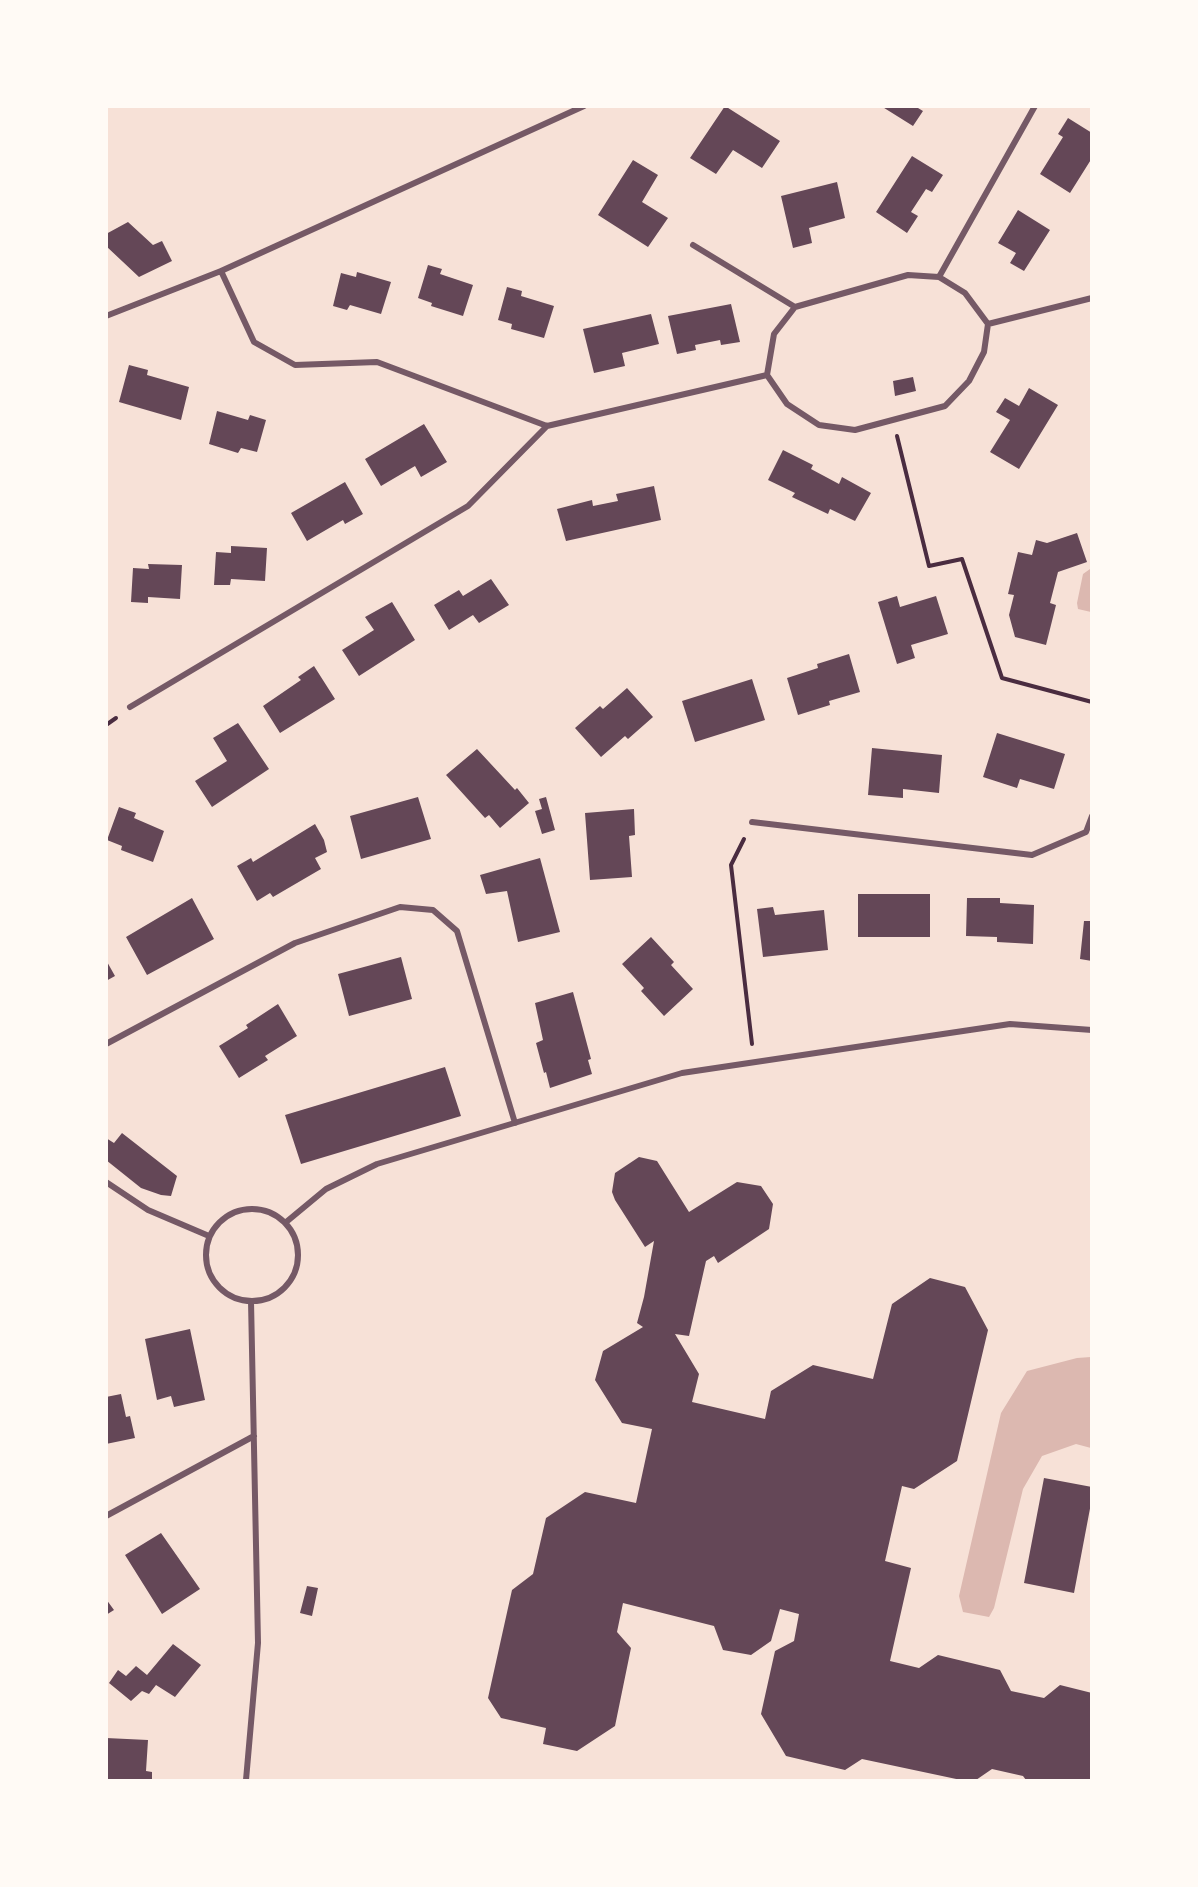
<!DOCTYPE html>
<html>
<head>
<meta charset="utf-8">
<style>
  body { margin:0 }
  #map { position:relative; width:1198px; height:1887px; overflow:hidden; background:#f7e1d7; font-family:Figtree,sans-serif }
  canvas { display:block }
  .frame { position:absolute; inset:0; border:108px solid #fffaf5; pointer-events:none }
</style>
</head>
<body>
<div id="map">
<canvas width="1198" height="1887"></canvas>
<div class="frame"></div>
</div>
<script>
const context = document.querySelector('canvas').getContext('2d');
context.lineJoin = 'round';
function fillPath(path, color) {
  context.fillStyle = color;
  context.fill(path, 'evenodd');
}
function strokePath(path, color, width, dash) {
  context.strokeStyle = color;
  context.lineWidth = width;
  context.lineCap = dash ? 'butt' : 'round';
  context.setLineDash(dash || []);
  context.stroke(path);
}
const water = new Path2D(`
  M1090,569H1092L1091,612L1078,609L1077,603L1083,574Z
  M1091,1357V1448L1076,1444L1042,1456L1023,1489L994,1608L989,1617L963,1612L959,1596L1001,1413L1027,1371L1077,1358Z`);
const building = new Path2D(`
  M725,106L780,141L762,168L733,150L716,174L690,158Z
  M881,106H919L918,108L923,111L913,126Z
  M1068,118L1092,133V158L1070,193L1040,174L1063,137L1058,134Z
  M912,156L943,175L932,192L926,189L911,212L918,216L907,233L876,212Z
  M633,160L658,175L642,202L668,218L648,247L598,215Z
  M837,182L845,218L809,228L812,243L793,248L781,196Z
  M1018,210L1050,230L1024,271L1010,263L1016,253L998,243Z
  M128,222L153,245L162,241L172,261L139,277L106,246V234Z
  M428,265L442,269L440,274L473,285L463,316L431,306L432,303L418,298Z
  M357,272L391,282L381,314L350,305L347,310L333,306L341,273L356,277Z
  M507,287L522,291L521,296L554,306L544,338L511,329L512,324L498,320Z
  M731,304L740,342L721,345L720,340L695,345L696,350L677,354L668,316Z
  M651,314L659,344L622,353L625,366L594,373L583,329Z
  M129,365L148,370L147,375L189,387L181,420L119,402Z
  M913,377L916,391L895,396L893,381Z
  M1029,388L1058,405L1019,469L990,452L1010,420L996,412L1005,398L1019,406Z
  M217,411L248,420L250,415L266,420L257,452L241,448L238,453L209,444Z
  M424,424L447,462L421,477L415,466L381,486L365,459Z
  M783,450L813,465L811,469L839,484L842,477L871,493L855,521L830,509L828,514L792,497L795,493L768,480Z
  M345,482L363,514L345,524L343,520L307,541L291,513Z
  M654,486L661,520L566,541L557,509L592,500L593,506L618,501L616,494Z
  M1077,533L1087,562L1058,572L1050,603L1056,605L1046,645L1015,637L1009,615L1014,595L1008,594L1018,552L1032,555L1036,540L1047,543Z
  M231,546L267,548L265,581L231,579L230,585H214L216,552L231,553Z
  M148,564L182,565L180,599L148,597V603L131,602L133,568L149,569Z
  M491,579L509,605L479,623L473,615L449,630L434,605L459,590L463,596Z
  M897,596L900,607L936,596L948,634L911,645L915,658L897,664L878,602Z
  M392,602L415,640L359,676L342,650L374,630L365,617Z
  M849,654L860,692L829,701L830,705L798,715L787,678L818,668L817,664Z
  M314,666L335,699L280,733L263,706L301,680L298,677Z
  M752,679L765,720L695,742L682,701Z
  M627,688L653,717L628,739L625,736L601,757L575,728L600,706L603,709Z
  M238,723L269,769L212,807L195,781L227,761L213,738Z
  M997,733L1065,754L1054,789L1020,779L1017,788L983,777Z
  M872,748L942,755L939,793L903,789V798L868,795Z
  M477,749L515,790L517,788L529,803L500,828L489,815L485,818L446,775Z
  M418,797L431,839L361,859L350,816Z
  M546,797L555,830L542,834L535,811L542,809L539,799Z
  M119,807L136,813L134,818L164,831L153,862L121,850L122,846L107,840Z
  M634,809L635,835L629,836L632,877L590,880L585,813Z
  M315,824L324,840L327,852L315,858L321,869L273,897L270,893L257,901L237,866L251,858L253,862Z
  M540,858L560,932L518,942L507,891L486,894L480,875Z
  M858,894H930V937H858Z
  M192,898L214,939L147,975L126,937Z
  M967,898H1000V903L1034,905L1033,944L997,942V937L966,936Z
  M773,907L775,915L824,910L828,950L763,957L757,909Z
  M1084,921H1092V961L1080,959Z
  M651,937L674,962L671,965L693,989L664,1016L641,991L644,988L622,964Z
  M401,957L412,999L349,1016L338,974Z
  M106,960L115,976L106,981Z
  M573,992L591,1059L588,1060L592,1074L550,1088L546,1072L544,1073L536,1043L543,1040L535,1003Z
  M278,1004L297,1036L265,1056L268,1060L239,1078L219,1046L248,1028L246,1025Z
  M445,1067L461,1116L301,1164L285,1115Z
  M122,1133L177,1176L171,1196L161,1195L141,1188L106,1160V1138L114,1143Z
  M639,1157L657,1161L689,1212L737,1182L761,1186L773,1204L769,1229L718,1263L714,1256L706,1261L689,1336L675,1334L699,1374L692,1402L765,1419L771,1391L813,1365L873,1379L892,1304L930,1278L965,1287L988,1330L957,1461L914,1489L902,1486L885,1561L911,1568L890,1661L919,1668L938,1655L1000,1670L1011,1691L1044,1698L1060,1685L1092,1693V1780H1026L1023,1776L992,1769L976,1780H961L862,1759L845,1770L786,1756L761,1714L775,1651L794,1641L799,1614L780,1609L771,1641L751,1655L723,1650L714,1626L623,1603L617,1632L631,1648L615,1726L577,1751L543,1744L546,1728L501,1718L488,1698L512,1590L533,1574L546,1518L585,1492L636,1503L652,1429L622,1423L595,1380L603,1351L643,1327L637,1323L644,1297L654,1241L645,1247L615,1200L612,1192L615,1173Z
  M190,1329L205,1400L174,1407L171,1396L157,1400L145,1339Z
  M121,1394L126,1417L130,1416L135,1438L106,1444V1397Z
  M1044,1478L1092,1487V1498L1074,1593L1024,1583Z
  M161,1533L200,1589L162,1614L125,1555Z
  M307,1586L318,1588L312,1616L300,1613Z
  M106,1599L114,1610L106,1615Z
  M173,1644L201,1665L175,1697L156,1685L149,1694L142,1691L131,1701L109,1683L118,1670L126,1676L136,1666L147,1675Z
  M106,1738L148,1740L146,1771L152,1772V1780H106Z`);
const path = new Path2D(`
  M897,436L929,566L962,559L1002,678L1092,702
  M106,725L116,718
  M744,839L731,865L752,1044`);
const minor = new Path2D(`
  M693,245L795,307L908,275L939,277L965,293L988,324L984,352L969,381L945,406L855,430L819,425L787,404L767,375L774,334L795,307
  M221,271L254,342L295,365L377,362L547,426L767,375
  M939,277L1035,106
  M106,316L221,271L584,106
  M988,324L1092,298
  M130,707L468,506L547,426
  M752,822L1032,855L1086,832L1092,816
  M106,1044L295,943L400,907L433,910L457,931L515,1123
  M106,1182L148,1210L209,1236
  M206 1255a46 46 0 1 1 92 0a46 46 0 1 1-92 0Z
  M285,1223L326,1189L377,1164L682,1073L1010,1024L1092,1030
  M106,1516L254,1436
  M246,1780L258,1643L251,1301`);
fillPath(water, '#dcb8b0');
fillPath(building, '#644757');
strokePath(path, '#4a2c40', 4);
strokePath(minor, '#755966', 6);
</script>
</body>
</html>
